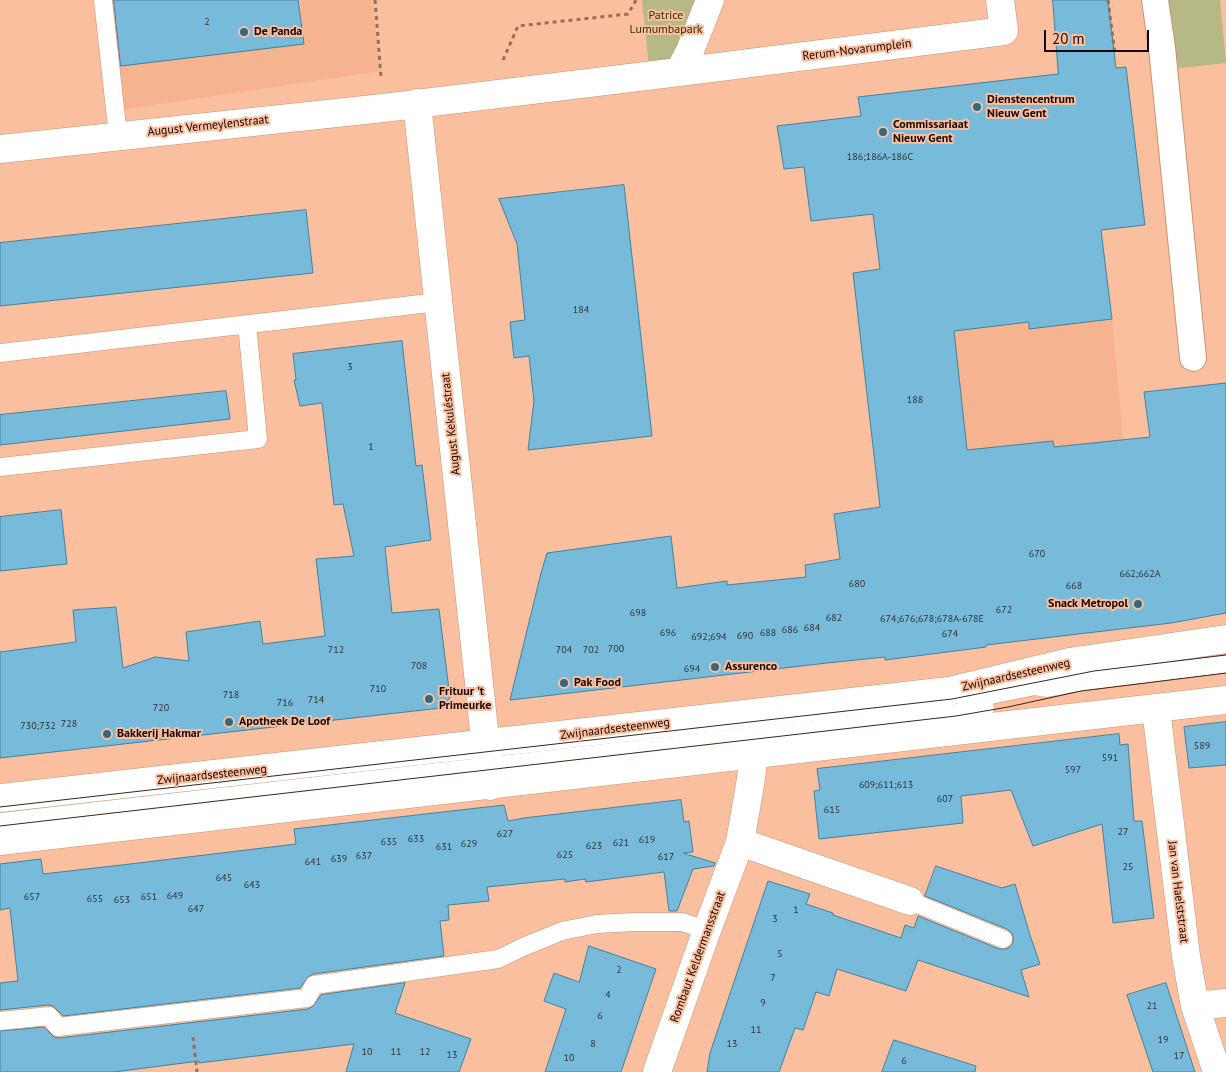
<!DOCTYPE html>
<html>
<head>
<meta charset="utf-8">
<style>
  body { margin:0 }
  #map { position:relative; width:1226px; height:1072px; overflow:hidden; background:#fabf9e; font-family:"PT Sans",sans-serif }
  canvas { display:block }
  .scale { position:absolute; left:1044px; top:30px; width:105px; height:22px; box-sizing:border-box; border:2px solid #190600; border-top:0; padding-left:6px; font-size:15px; line-height:18px; white-space:nowrap; color:#190600; -webkit-text-stroke:4px #fabf9e; paint-order:stroke }
</style>
</head>
<body>
<div id="map">
<canvas width="1226" height="1072"></canvas>
<div class="scale">20 m</div>
</div>
<script>
const context = document.querySelector('canvas').getContext('2d');
context.lineJoin = 'round';
function fillPath(path, color) {
  context.fillStyle = color;
  context.fill(path, 'evenodd');
}
function strokePath(path, color, width, dash) {
  context.strokeStyle = color;
  context.lineWidth = width;
  context.lineCap = dash ? 'butt' : 'round';
  context.setLineDash(dash || []);
  context.stroke(path);
}
function label(font, color, halo, rows, align = 'center') {
  context.font = font + ' "PT Sans",sans-serif';
  context.lineWidth = 4;
  context.setLineDash([]);
  context.textBaseline = 'middle';
  context.strokeStyle = halo;
  context.fillStyle = color;
  for (const [text, x, y, turn = 0] of rows) {
    context.save();
    context.translate(x, y);
    context.rotate((+turn || 0) * Math.PI / 180);
    context.textAlign = isNaN(turn) ? turn : align;
    if (halo) context.strokeText(text, 0, 0);
    context.fillText(text, 0, 0);
    context.restore();
  }
}
const built = new Path2D(`
  M109,0H372L381,71L120,110Z
  M1101,234L1112,319L1127,480L880,507L853,273L880,269L879,262Z`);
const green = new Path2D(`
  M642,0H703L670,63L649,67Z
  M1165,0H1220L1226,63L1172,69Z`);
const building = new Path2D(`
  M114,0H298L304,44L121,66Z
  M1053,0H1108L1116,68L1126,67L1145,225L1101,230L1112,319L1029,329V322L954,331L967,450L1053,441L1054,447L1150,437L1144,392L1226,383V613L1171,623L986,645V647L885,660V657L827,663L510,700L541,573L547,553L671,536L677,588L727,581V585L806,577L805,565L840,559L834,514L880,507L853,273L880,269L873,214L811,221L804,167L784,169L777,126L861,116L858,97L1058,74Z
  M624,185L652,436L528,450L534,401L529,356L514,358L510,322L525,320L517,244L499,199Z
  M306,210L313,273L0,306V243Z
  M402,341L416,466L422,465L431,540L385,547L392,613L439,609L450,698L441,708L0,758V652L76,642L73,610L116,607L123,668L155,657L189,661L186,632L260,621L263,644L325,636L316,559L354,556L343,504L334,505L322,403L300,406L294,380H296L293,354Z
  M226,391L230,419L0,445V415Z
  M61,510L67,564L0,571V517Z
  M1226,722V765L1189,768L1184,727Z
  M1119,734L1120,745L1128,744L1134,821H1142L1154,918L1113,923L1102,824L1033,846L1011,790L961,796L963,823L819,839L814,791L820,790L817,769Z
  M681,800L684,822L689,821L693,852L683,853L715,863L714,866L693,869L677,911H669L664,872L586,882L585,879L565,882V879L487,887L489,901L448,905L449,920L440,921L444,956L313,974L308,977L300,988L63,1016L53,1006L48,1005L0,1010V983L18,981L10,908L0,910V864L41,859L43,874L130,864L296,844L294,829L504,805L508,821L524,818Z
  M936,866L1002,888L1015,884L1030,935L1040,964L1021,970L1029,997L918,960L906,991L837,969L829,996L816,992L803,1030L795,1028L779,1072H707L710,1053L768,881L810,894L806,904L833,913V915L901,938L905,925L914,928L918,916L999,949H1005L1010,947L1013,943V937L1012,933L1007,929L925,896Z
  M589,946L656,969L621,1072H545L566,1009L544,1001L554,973L579,982Z
  M405,983L395,1013L471,1039L459,1072H346L354,1044L199,1063V1061L114,1072H0V1031L44,1027L54,1037L59,1038L308,1009L313,1006L321,995Z
  M1166,983L1177,1017L1195,1072H1153L1127,995Z
  M894,1040L976,1066L975,1072H882Z`);
const path = new Path2D(`
  M375,0L381,77
  M1108,0L1115,54
  M503,60L518,26L628,14L636,0
  M193,1037L197,1072`);
const service = new Path2D(`
  M103,0L118,136
  M0,353L438,302
  M0,467L258,439L247,324
  M966,700L1035,686L1047,688L1079,682L1226,664
  M0,822L955,713L985,708
  M910,901L1003,939
  M0,1021L49,1016L58,1027L307,998L314,985L498,959L523,947L562,931L597,924L634,922H682L707,930`);
const pedestrian = new Path2D(`
  M1155,0L1162,48L1193,358`);
const minor = new Path2D(`
  M710,0L690,51L679,72L1004,31L1000,0
  M417,103L490,786
  M0,149L383,108L679,72
  M1156,709L1186,956L1195,1006L1217,1072
  M740,842L910,901
  M1195,1006L1226,1003
  M657,1072L707,930L740,842L750,785L754,755`);
const tertiary = new Path2D(`
  M0,798L949,691L1069,662L1226,639
  M0,841L1226,700`);
const tram = new Path2D(`
  M0,807L952,699L1094,671L1226,655
  M0,826L956,716L1008,707L1081,691L1226,673`);
const markers = [
  [244,32,5,"#316983"],
  [977,107,5,"#316983"],
  [883,132,5,"#316983"],
  [1138,604,5,"#316983"],
  [715,667,5,"#316983"],
  [564,683,5,"#316983"],
  [429,699,5,"#316983"],
  [229,722,5,"#316983"],
  [107,734,5,"#316983"]
];
const numberNames = [
  ["2",207,22],
  ["186;186A-186C",880,157],
  ["184",581,310],
  ["3",350,367],
  ["188",915,400],
  ["1",371,447],
  ["670",1037,554],
  ["662;662A",1140,574],
  ["680",857,584],
  ["668",1074,586],
  ["672",1004,610],
  ["698",638,613],
  ["682",834,618],
  ["674;676;678;678A-678E",932,619],
  ["684",812,628],
  ["686",790,630],
  ["696",668,633],
  ["688",768,633],
  ["674",950,634],
  ["690",745,636],
  ["692;694",709,637],
  ["700",616,649],
  ["712",336,650],
  ["704",564,650],
  ["702",591,650],
  ["708",419,666],
  ["694",692,669],
  ["710",378,689],
  ["718",231,695],
  ["714",316,700],
  ["716",285,703],
  ["720",161,708],
  ["728",69,724],
  ["730;732",38,726],
  ["589",1202,746],
  ["591",1110,758],
  ["597",1073,770],
  ["609;611;613",886,785],
  ["607",945,799],
  ["615",832,810],
  ["27",1123,832],
  ["627",505,834],
  ["633",416,839],
  ["619",647,840],
  ["635",389,842],
  ["621",621,843],
  ["629",469,844],
  ["623",594,846],
  ["631",444,847],
  ["625",565,855],
  ["637",364,856],
  ["617",666,857],
  ["639",339,859],
  ["641",313,862],
  ["25",1128,867],
  ["645",224,878],
  ["643",252,885],
  ["649",175,896],
  ["657",32,897],
  ["651",149,897],
  ["655",95,899],
  ["653",122,900],
  ["647",196,909],
  ["1",796,910],
  ["3",775,919],
  ["5",780,954],
  ["2",619,970],
  ["7",773,978],
  ["4",608,995],
  ["9",763,1003],
  ["21",1152,1006],
  ["6",600,1016],
  ["11",756,1030],
  ["19",1163,1040],
  ["8",593,1044],
  ["13",732,1044],
  ["10",367,1052],
  ["11",396,1052],
  ["12",425,1052],
  ["13",452,1055],
  ["17",1179,1056],
  ["10",569,1058],
  ["6",904,1061]
];
const parkNames = [
  ["Patrice",666,16],
  ["Lumumbapark",666,30]
];
const poiNames = [
  ["De Panda",254,32],
  ["Dienstencentrum",987,100],
  ["Nieuw Gent",987,114],
  ["Commissariaat",893,125],
  ["Nieuw Gent",893,139],
  ["Snack Metropol",1128,604,"right"],
  ["Assurenco",725,667],
  ["Pak Food",574,683],
  ["Frituur 't",439,692],
  ["Primeurke",439,706],
  ["Apotheek De Loof",239,722],
  ["Bakkerij Hakmar",117,734]
];
const streetNames = [
  ["Rerum-Novarumplein",857,50,-7],
  ["August Vermeylenstraat",208,126,-6],
  ["August Kekuléstraat",451,424,-96],
  ["Zwijnaardsesteenweg",1016,675,-13],
  ["Zwijnaardsesteenweg",615,729,-7],
  ["Zwijnaardsesteenweg",212,775,-6],
  ["Jan van Haelststraat",1178,892,83],
  ["Rombaut Keldermansstraat",698,957,-70]
];
fillPath(built, '#f5b38f');
fillPath(green, '#b6b885');
fillPath(building, '#78bada');
strokePath(building, '#4082a0', 1);
strokePath(service, '#ca9272', 19);
strokePath(pedestrian, '#ca9272', 28);
strokePath(minor, '#ca9272', 29);
strokePath(tertiary, '#ca9272', 29);
strokePath(path, '#976e59', 3, [4, 4]);
strokePath(service, '#fff', 18);
strokePath(pedestrian, '#fff', 26);
strokePath(minor, '#fff', 28);
strokePath(tertiary, '#fff', 28);
strokePath(tram, '#3d241a', 1);
for (const [x, y, r, color] of markers) {
  const dot = new Path2D();
  dot.arc(x, y, r, 0, 2 * Math.PI);
  context.fillStyle = color;
  context.fill(dot);
  strokePath(dot, '#fabf9e', 2);
}
label('10px', '#313336', null, numberNames);
label('12px', '#2f300a', '#fabf9e', parkNames);
label('bold 12px', '#190600', '#fabf9e', poiNames, 'left');
label('12px', '#190600', '#fabf9e', streetNames);
</script>
</body>
</html>
